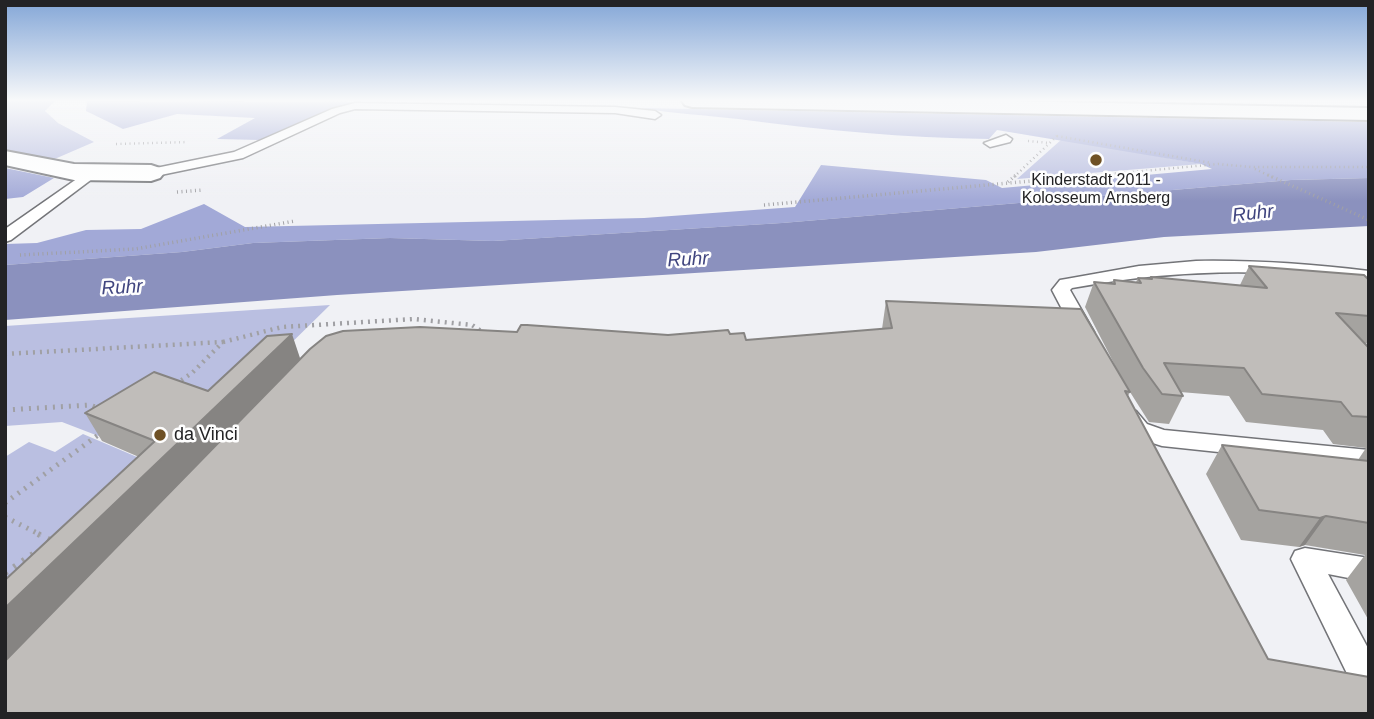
<!DOCTYPE html>
<html>
<head>
<meta charset="utf-8">
<style>
  body { margin:0 }
  #map { position:relative; width:1374px; height:719px; overflow:hidden; background:#f0f1f5; font-family:Arial,sans-serif }
  canvas { display:block }
  .frame { position:absolute; inset:0; border:7px solid #232325; pointer-events:none }
</style>
</head>
<body>
<div id="map">
<canvas width="1374" height="719"></canvas>
<div class="frame"></div>
</div>
<script>
const context = document.querySelector('canvas').getContext('2d');
context.lineJoin = 'round';
function fillPath(path, color) {
  context.fillStyle = color;
  context.fill(path, 'evenodd');
}
function strokePath(path, color, width, dash) {
  context.strokeStyle = color;
  context.lineWidth = width;
  context.lineCap = dash ? 'butt' : 'round';
  context.setLineDash(dash || []);
  context.stroke(path);
}
function label(font, color, halo, rows, align = 'center') {
  context.font = font + ' Arial,sans-serif';
  context.lineWidth = 5;
  context.setLineDash([]);
  context.textBaseline = 'middle';
  context.strokeStyle = halo;
  context.fillStyle = color;
  for (const [text, x, y, turn = 0] of rows) {
    context.save();
    context.translate(x, y);
    context.rotate((+turn || 0) * Math.PI / 180);
    context.textAlign = isNaN(turn) ? turn : align;
    if (halo) context.strokeText(text, 0, 0);
    context.fillText(text, 0, 0);
    context.restore();
  }
}
const green = new Path2D(`
  M5,101H55L45,111L58,123L94,142L50,161L5,151Z
  M1062,139L1201,164L1017,179Z
  M330,305L218,415L101,437L62,422L5,426V326Z
  M83,434L151,463L5,626V457L29,442L55,452Z`);
const forest = new Path2D(`
  M87,101L352,102L260,140L217,139L255,118L177,114L123,129L86,111Z
  M642,108L1369,122V178L1291,180L782,223L493,241L390,238L253,243L182,252L5,265V244L37,243L86,230L141,229L204,204L245,227L644,218L795,207L821,165L986,180L1002,188L1212,169L1201,164L997,130L989,139C905,138 822,130 738,119C705,115 674,114 642,108Z
  M5,168L54,178L23,197L5,199Z`);
const water = new Path2D(`
  M1369,178V226L1164,237L1036,252L337,295L5,320V265L182,252L253,243L390,238L493,241L782,223L1291,180Z`);
const pathFar4 = new Path2D(`
  M1057,136L1212,163
  M1028,141L1050,143
  M116,144L188,142
  M1255,169L1272,177
  M1014,177L1058,135
  M1079,177L1218,164L1251,167H1369`);
const pathFar3 = new Path2D(`
  M1268,175L1369,220
  M1008,182L1016,175
  M177,192L203,190
  M764,205L1098,175
  M20,255L135,249L295,221`);
const pathFar2 = new Path2D(`
  M223,342L282,327L414,319L472,325L484,333
  M5,354L223,342L192,373L177,383`);
const pathFar1 = new Path2D(`
  M5,410L90,405L98,408
  M5,503L101,433
  M5,517L41,535`);
const path = new Path2D(`
  M38,534L52,541
  M5,573L39,550`);
const service = new Path2D(`
  M355,103L615,107L655,111L661,115L655,119L615,113L355,109L340,113L243,158L151,177L144,173L151,169L234,152L332,109Z
  M1006,135L1012,139L1010,142L990,147L984,143Z
  M91,169L98,173L96,176L11,240L5,242V229Z
  M1196,261C1254,260 1311,264 1369,271V281C1264,268 1176,269 1072,288L1070,290L1094,332L1091,336H1077L1074,332L1052,290L1060,280L1066,279L1139,266Z
  M1128,409L1136,411L1147,424L1164,430L1369,450V468L1162,446L1131,436L1116,416L1120,411Z
  M1305,548L1369,558V582L1328,574L1369,650V698L1357,694L1291,559L1295,551Z`);
const minor = new Path2D(`
  M5,151L74,164L151,165L160,168L164,173L160,178L151,181L74,180L5,165Z`);
const motorway = new Path2D(`
  M682,101H1003L1369,108V120L692,107L685,105Z`);
const wall = new Path2D(`
  M1249,266L1369,280V344L1365,343L1369,348V621L1346,580L1365,555L1305,545L1299,547L1241,540L1206,474L1222,445L1358,460L1366,448L1333,444L1323,430L1246,422L1229,396L1180,392L1183,396L1169,424L1149,422L1130,392L1128,396L139,457L102,441L85,413L208,391L301,359L517,332L668,335L730,334L746,340L882,329L886,301L1124,383L1085,307L1094,282L1112,283L1114,280L1136,282L1138,278L1150,279L1151,277L1240,285Z`);
const shadedWall = new Path2D(`
  M292,334L301,361L5,664V608Z
  M1326,516L1305,545L1299,547L1320,518Z`);
const building = new Path2D(`
  M1249,266L1364,275L1369,280V316L1336,313L1369,348V417L1352,416L1341,402L1262,394L1244,368L1164,363L1183,396L1162,394L1143,368L1094,282L1115,284L1114,280L1141,283L1138,278L1152,279L1151,277L1267,288Z
  M886,301L1081,309L1130,392L1125,391L1268,659L1369,677V714H5V661L310,349L326,336L343,331L420,327L517,332L521,325H527L668,335L728,330L730,334L744,333L746,340L892,328Z
  M292,334L5,608V580L155,441L85,413L154,372L208,391L267,336Z
  M1222,445L1369,461V523L1326,516L1320,518L1259,510Z`);
const markers = [
  [1096,160,7,"#6f5125"],
  [160,435,7,"#6f5125"]
];
const farPoinames = [
  ["Kinderstadt 2011 -",1096,181],
  ["Kolosseum Arnsberg",1096,199]
];
const poiNames = [
  ["da Vinci",174,435]
];
const waterNames = [
  ["Ruhr",1253,214,-6],
  ["Ruhr",688,260,-3],
  ["Ruhr",122,288,-3]
];
fillPath(green, '#babfe1');
fillPath(forest, '#a2a9d7');
fillPath(water, '#8b91be');
strokePath(service, '#737478', 3);
strokePath(minor, '#737478', 4);
strokePath(motorway, '#737478', 4);
strokePath(pathFar4, '#a0a0a4', 2.5, [1, 3.5]);
strokePath(pathFar3, '#a0a0a4', 3.5, [1, 3.5]);
strokePath(pathFar2, '#a0a0a4', 4.5, [2, 5]);
strokePath(pathFar1, '#a0a0a4', 5, [2, 6]);
strokePath(path, '#a0a0a4', 6, [2.5, 8]);
fillPath(service, '#fff');
fillPath(minor, '#fff');
fillPath(motorway, '#fff');
fillPath(wall, '#a5a3a0');
fillPath(shadedWall, '#868482');
fillPath(building, '#c0bdba');
strokePath(building, '#868482', 2);
const sky = context.createLinearGradient(0, 0, 0, 201);
sky.addColorStop(0, '#83a6d7');
sky.addColorStop(0.5, '#f8f9fa');
sky.addColorStop(1, '#f8f9fa00');
context.fillStyle = sky;
context.fillRect(0, 0, 1374, 201);
for (const [x, y, r, color] of markers) {
  const dot = new Path2D();
  dot.arc(x, y, r, 0, 2 * Math.PI);
  context.fillStyle = color;
  context.fill(dot);
  strokePath(dot, '#fefefe', 2.5);
}
label('16px', '#232325', '#fefefe', farPoinames);
label('18px', '#232325', '#fefefe', poiNames, 'left');
label('italic 19px', '#40457f', '#fefefe', waterNames);
</script>
</body>
</html>
